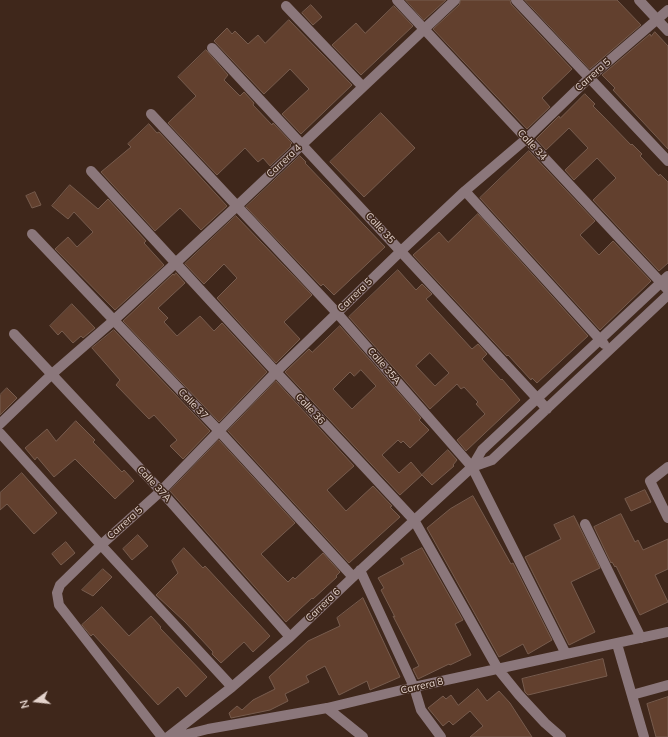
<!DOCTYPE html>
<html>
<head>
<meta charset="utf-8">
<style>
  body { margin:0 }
  #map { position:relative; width:668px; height:737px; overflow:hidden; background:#3f271b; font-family:Mulish,sans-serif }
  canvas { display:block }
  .north { position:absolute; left:16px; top:681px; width:40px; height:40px; -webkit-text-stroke:3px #3f271b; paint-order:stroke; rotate:255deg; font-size:11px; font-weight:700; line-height:16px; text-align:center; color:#e4d3cc }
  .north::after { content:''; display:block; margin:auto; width:14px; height:18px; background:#e4d3cc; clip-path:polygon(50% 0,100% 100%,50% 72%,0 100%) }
</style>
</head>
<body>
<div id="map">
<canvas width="668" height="737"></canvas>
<div class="north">N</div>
</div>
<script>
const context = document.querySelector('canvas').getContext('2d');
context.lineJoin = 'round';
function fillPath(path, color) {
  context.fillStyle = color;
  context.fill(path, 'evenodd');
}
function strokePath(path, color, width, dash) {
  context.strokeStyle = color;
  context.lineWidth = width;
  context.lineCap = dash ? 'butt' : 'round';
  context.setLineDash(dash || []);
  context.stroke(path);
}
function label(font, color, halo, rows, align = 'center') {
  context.font = font + ' Mulish,sans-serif';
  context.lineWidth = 3;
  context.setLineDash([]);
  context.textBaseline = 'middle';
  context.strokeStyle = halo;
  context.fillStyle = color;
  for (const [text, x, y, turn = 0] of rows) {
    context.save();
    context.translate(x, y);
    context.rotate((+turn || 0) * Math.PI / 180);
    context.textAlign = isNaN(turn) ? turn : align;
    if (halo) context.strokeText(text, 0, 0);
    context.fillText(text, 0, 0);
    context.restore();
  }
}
const building = new Path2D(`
  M406,0H446L424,20Z
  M461,0H510L511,4L572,69L542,98L550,107L527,129L433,29L459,5Z
  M525,0H617L641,25L590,69Z
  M311,5L322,17L313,25L302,13Z
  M394,6L413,26L361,75L332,45L356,23L365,33Z
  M289,20L352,85L301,134L282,114L309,89L290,69L264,94L214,41L227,28L232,34L235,31L248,44L258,35L265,43Z
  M655,32L668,46V149L613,90L615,88L602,75L650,34L651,36Z
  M206,50L228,75L224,80L240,96L244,92L254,103L253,105L272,125L273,123L292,143L290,145L291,146L270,166L263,158L258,162L245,148L217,175L168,123L196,96L178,77Z
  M585,94L595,104L593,106L603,116L631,145L632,144L642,154L640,156L659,176L660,174L668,182V263L659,271L593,200L616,178L597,158L574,180L565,170L588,148L569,128L546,150L536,139L559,116L560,118Z
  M381,113L415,148L364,197L330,162Z
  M149,124L157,133L159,132L227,206L201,230L180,208L155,231L101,172L131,147L128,144Z
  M529,151L595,221L580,235L599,255L613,241L651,281L600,330L480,198Z
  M300,156L306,162L305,163L385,247L334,295L323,284L321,286L246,207Z
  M70,185L98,209L108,199L146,241L144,243L164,265L115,310L55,249L68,237L77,247L93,232L74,212L68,219L52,206Z
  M35,192L41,205L32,208L26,196Z
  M478,214L588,336L537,383L532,378L531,380L508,355L507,356L413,255L439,232L448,242Z
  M236,216L312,295L284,322L300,339L276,363L217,298L237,278L224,264L204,284L185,264Z
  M398,270L416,290L422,284L432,294L426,299L472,349L478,344L487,354L482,359L501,380L502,379L520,400L466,451L457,440L485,414L476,404L478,402L464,387L461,389L457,384L430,409L349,317ZM430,353L449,373L435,386L416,366Z
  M176,273L185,283L158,308L168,318L164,322L177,336L200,316L214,331L222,323L267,372L219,422L123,321L173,274L174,275Z
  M72,304L95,328L83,338L81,336L73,343L62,331L58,335L50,326Z
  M340,326L421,418L419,420L429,430L410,448L403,441L401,443L398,440L382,455L399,473L411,462L422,475L400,495L285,372L309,349L312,352ZM361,370L376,386L352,409L333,389L350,372L354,376Z
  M114,330L210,431L183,459L170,446L177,440L154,415L149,419L116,385L120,380L92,348Z
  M276,381L354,466L327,490L346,511L373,486L392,506L390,507L400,517L349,563L228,431Z
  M7,388L17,398L0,415V395Z
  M76,421L95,440L93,442L122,472L124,470L134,481L115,499L75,459L54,477L37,457L35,460L25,448L47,429L56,441Z
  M219,440L295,523L261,554L280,574L288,582L293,577L295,579L323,553L340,572L336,576L337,577L313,599L312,598L286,622L170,491Z
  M448,450L457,460L453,465L454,466L432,485L422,475Z
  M22,473L57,513L34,534L7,504L0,510V493Z
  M645,490L651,502L631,511L625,499Z
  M473,496L511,564L513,563L552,640L528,654L523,644L499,657L427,528L450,509Z
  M621,514L635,542L638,540L643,550L668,539V569L655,575L668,602L640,615L616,566L615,567L612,562L611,563L594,527Z
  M574,516L600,568L571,582L595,632L569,645L525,557L561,539L554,525Z
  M138,535L148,546L132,560L123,549Z
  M66,542L75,553L61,565L52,554Z
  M184,548L203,568L205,566L270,636L253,652L244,642L221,663L212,654L213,652L185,622L156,595L178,573L172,561Z
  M422,548L463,620L455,624L471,655L450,665L449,664L418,679L413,669L419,666L393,616L395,617L381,590L384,588L378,578L404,564L401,559Z
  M103,569L112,577L93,596L82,590Z
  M363,598L400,677L370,690L367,681L339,695L325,666L306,676L309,682L285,694L288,701L270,710L231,718L229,713L237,706L242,710L253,700L275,689L269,677L308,641L340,626L337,618Z
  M102,607L129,636L151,616L161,627L160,628L207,677L186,697L178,687L158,705L93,634L91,636L82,625Z
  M603,659L607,676L528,695L525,692L522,679Z
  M478,689L487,701L499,691L510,703L532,737H470L483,726L470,711L453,725L449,721L443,726L428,708L443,696L446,699L451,695L458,705Z
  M668,697V737H656L647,704Z`);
const minor = new Path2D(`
  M397,0L668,290
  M516,0L668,161
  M639,0L668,31
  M286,6L363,87
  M212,48L547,409
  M151,114L337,313L472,467L566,654
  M91,171L276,372L414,520L498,669L519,695L545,723L561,737
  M465,191L604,344
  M32,234L220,432L353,577
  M14,334L161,491L290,637
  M0,424L52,374L113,321L237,206L455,0
  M0,433L101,545L232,687
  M472,467L492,460L668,295
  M668,467L650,481L668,518
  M585,524L641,638
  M360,570L414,687L421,710L441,737
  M617,644L644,737
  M632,695L668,685
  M327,708L363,737
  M162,737L59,605L57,593L60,585L101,545L161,491L276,372L401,251L465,191L526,139L589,78L668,10
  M168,737L232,687L290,637L353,577L472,467L482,450L668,276
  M176,737L208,729L327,708L414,687L668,632`);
const streetNames = [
  ["Carrera 5",593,75,-42],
  ["Calle 34",532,145,47],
  ["Carrera 4",284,161,-43],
  ["Calle 35",380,228,47],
  ["Carrera 5",355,295,-44],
  ["Calle 35A",384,366,49],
  ["Calle 37",193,404,46],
  ["Calle 36",310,409,47],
  ["Calle 37A",154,484,47],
  ["Carrera 5",125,523,-42],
  ["Carrera 6",323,605,-44],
  ["Carrera 8",422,686,-13]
];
fillPath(building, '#62402e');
strokePath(building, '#775c4e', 1);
strokePath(minor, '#8b777b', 10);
label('10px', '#e4d3cc', '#3f271b', streetNames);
</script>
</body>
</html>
